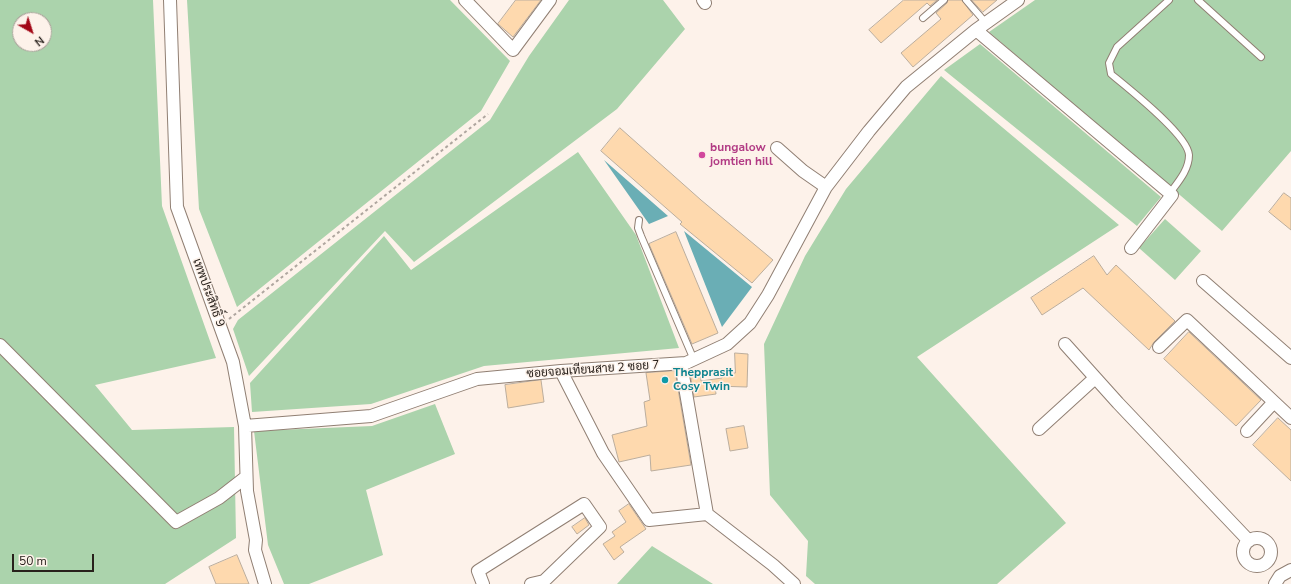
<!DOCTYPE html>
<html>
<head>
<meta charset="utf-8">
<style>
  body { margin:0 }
  #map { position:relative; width:1291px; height:584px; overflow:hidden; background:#fdf2ea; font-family:"Nunito Sans",sans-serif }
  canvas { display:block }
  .north { position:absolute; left:12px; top:12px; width:40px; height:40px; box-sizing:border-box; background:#fdf2ea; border:1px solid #a89e98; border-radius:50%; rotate:141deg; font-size:11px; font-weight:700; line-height:16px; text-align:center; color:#28211c }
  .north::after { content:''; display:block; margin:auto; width:14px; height:18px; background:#a20716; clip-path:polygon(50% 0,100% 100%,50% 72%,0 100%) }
  .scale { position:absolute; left:12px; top:554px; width:82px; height:18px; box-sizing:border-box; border:2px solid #28211c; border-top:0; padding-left:5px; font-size:12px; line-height:14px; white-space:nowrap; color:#28211c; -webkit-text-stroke:3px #fdf2ea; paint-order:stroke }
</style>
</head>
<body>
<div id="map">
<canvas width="1291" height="584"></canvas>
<div class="north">N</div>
<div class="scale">50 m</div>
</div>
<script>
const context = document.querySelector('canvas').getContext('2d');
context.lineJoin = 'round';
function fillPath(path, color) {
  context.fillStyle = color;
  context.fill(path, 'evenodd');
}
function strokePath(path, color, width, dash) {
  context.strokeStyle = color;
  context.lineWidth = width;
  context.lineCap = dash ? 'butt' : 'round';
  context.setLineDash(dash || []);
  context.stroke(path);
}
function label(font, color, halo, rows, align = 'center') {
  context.font = font + ' "Nunito Sans",Sarabun,sans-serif';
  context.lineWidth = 3;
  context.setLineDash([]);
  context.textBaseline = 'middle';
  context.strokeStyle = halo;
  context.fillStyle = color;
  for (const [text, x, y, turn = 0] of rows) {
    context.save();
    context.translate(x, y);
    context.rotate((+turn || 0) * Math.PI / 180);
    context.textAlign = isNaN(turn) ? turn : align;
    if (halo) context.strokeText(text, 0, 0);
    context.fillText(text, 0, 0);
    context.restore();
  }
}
const green = new Path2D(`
  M0,0H153L162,206L216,358L95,385L132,430L234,427L236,538L165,584H0ZM20,20H44V44H20Z
  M187,0H450L510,61L481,111L237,307L199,209Z
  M569,0H663L685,29L617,109L414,262L385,231L249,376L233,329L238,320L490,120L529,56Z
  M1035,0H1291V151L1222,231L989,32Z
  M980,44L1161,197L1137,226L944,70Z
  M941,76L1119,225L917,357L1066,523L997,584H815L806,576L808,541L770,495L764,344L805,256L846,189Z
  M578,152L636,235L679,348L484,366L371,404L252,412L250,383L384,236L411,270Z
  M1165,219L1201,251L1175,280L1139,248Z
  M435,404L455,454L366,490L383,555L309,584H284L268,545L254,431L372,426Z
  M652,546L713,584H617Z`);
const water = new Path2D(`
  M604,160L668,216L649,224Z
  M684,231L752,287L722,327Z`);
const building = new Path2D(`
  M516,0H541L513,37L498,24Z
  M904,0H937L930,6L927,3L881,43L869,30Z
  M948,0H962L973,15L913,67L901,53L941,19L936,13L947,3Z
  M972,0H997L983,12Z
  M620,128L701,200L773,260L752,283L680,224L682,222L601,151Z
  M1284,193L1291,198V230L1269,212Z
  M676,232L718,333L692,344L649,244Z
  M1094,256L1107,275L1116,265L1175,321L1154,342L1149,350L1083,288L1042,315L1031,298Z
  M1189,332L1261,400L1236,426L1164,359Z
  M735,353L748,354L747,387L715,386L716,394L694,397L690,373L700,372L701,381L722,378V373H735Z
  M675,371L691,465L651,471L650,455L619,462L612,435L647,426L644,402L650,400L646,373Z
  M541,380L544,402L508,408L505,385Z
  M1278,418L1291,430V481L1253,445Z
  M744,426L748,448L730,451L726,429Z
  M629,504L646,529L620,547L624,552L614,560L603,544L615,536L612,532L626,522L619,511Z
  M585,518L589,525L577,534L572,527Z
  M237,555L249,584H216L209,567Z`);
const path = new Path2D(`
  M229,319L488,114`);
const lane = new Path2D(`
  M966,0L986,23
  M1169,0L1117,47L1109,63L1111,74C1128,88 1188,135 1189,155C1189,170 1178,182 1170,193
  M1198,0L1261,57
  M923,18L944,0
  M639,220L638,228L641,236L694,360`);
const street = new Path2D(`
  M170,0L177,207L233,362L245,426L247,491L256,540L255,550L265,584
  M465,0L513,50L550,0
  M703,0L705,3
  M976,30L1172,195L1131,248
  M777,148L803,171L826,187
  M1203,281L1291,358
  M1065,344L1118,403L1249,541
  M0,345L176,522L219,498L246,477
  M1159,347L1187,320L1291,418
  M681,364L707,514
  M561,371L603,453L649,520L707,514L773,565L794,584
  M245,426L371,416L477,379L561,371L686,363L727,344L750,323L768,295L826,187L869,131L906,87L976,30L1018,0
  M1039,429L1095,378
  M1247,431L1274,402
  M1243 552a14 14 0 1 1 28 0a14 14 0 1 1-28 0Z
  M483,584L478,571L584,504L600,527L544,581L531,584
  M1275,584L1280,576L1291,570`);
const markers = [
  [702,155,4,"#d1479c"],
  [665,380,4,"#0f9aa8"]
];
const hotelNames = [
  ["bungalow",710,148],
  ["jomtien hill",710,162]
];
const streetNames = [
  ["เทพประสิทธิ์ 9",208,293,70],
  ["ซอยจอมเทียนสาย 2 ซอย 7",593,370,-4]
];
const cultureNames = [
  ["Thepprasit",673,373],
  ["Cosy Twin",673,387]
];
fillPath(green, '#abd3ac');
fillPath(water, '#6aaeb5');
fillPath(building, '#fed9ae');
strokePath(building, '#bbad9d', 1);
strokePath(lane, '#907f73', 8);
strokePath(street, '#907f73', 14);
strokePath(path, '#afa69f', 2, [3, 3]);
strokePath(lane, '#fff', 6);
strokePath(street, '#fff', 12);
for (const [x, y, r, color] of markers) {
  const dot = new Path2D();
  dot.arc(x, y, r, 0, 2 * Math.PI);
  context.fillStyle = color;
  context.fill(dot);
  strokePath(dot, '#fdf2ea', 1.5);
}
label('bold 12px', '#b23c85', '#fdf2ea', hotelNames, 'left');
label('12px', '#28211c', '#fdf2ea', streetNames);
label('bold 12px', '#0d838f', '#fdf2ea', cultureNames, 'left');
</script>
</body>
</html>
